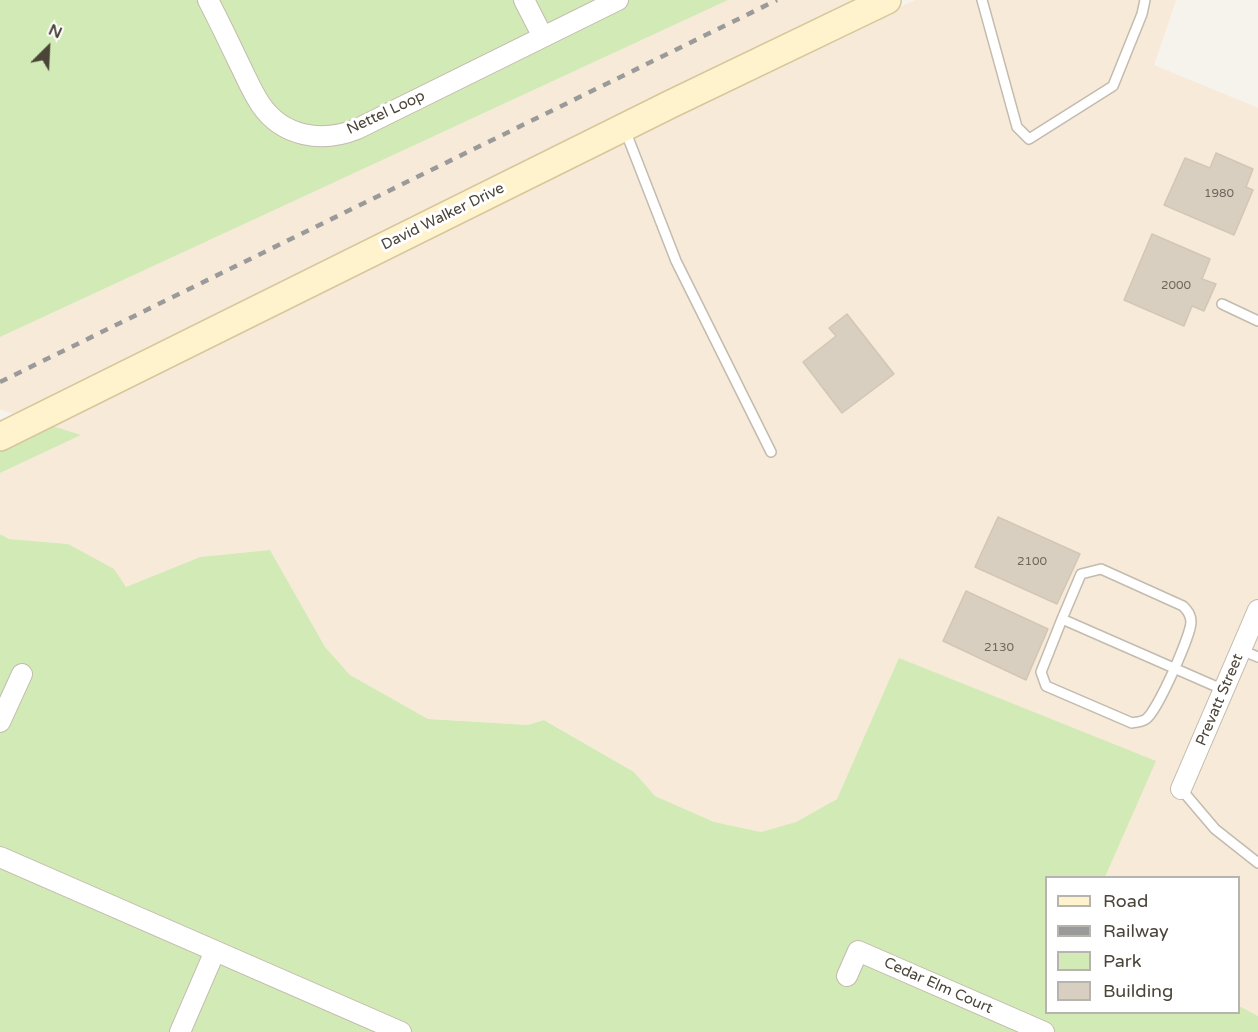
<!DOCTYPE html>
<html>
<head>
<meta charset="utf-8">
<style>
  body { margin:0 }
  #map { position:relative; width:1258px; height:1032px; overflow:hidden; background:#f6f3ec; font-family:"Varela Round",sans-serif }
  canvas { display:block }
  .legend { position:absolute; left:1045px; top:876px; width:195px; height:138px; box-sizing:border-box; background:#fff; border:2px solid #b7b4b0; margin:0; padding:8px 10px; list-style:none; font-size:18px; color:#4b4439 }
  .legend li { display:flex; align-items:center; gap:12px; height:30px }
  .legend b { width:30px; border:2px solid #b7b4b0 }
  .north { position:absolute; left:18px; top:18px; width:60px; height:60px; -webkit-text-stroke:4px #fff; paint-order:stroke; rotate:24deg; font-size:16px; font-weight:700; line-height:24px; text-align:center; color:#4b4439 }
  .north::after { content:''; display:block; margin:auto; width:21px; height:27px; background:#4b4439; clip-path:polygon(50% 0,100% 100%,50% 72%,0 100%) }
</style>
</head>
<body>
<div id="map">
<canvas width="1258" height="1032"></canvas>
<ul class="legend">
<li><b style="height:8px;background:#fff3cd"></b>Road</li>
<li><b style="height:8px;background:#9a9a9a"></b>Railway</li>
<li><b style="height:16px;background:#d2eab5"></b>Park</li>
<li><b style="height:16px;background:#d8cfc1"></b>Building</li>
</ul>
<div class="north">N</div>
</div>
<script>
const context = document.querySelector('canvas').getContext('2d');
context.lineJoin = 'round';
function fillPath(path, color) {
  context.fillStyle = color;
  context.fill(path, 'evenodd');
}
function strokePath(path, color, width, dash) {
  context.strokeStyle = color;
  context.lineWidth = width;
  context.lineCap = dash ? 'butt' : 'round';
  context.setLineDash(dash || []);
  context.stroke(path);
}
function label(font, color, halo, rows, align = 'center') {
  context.font = font + ' "Varela Round",sans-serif';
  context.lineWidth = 6;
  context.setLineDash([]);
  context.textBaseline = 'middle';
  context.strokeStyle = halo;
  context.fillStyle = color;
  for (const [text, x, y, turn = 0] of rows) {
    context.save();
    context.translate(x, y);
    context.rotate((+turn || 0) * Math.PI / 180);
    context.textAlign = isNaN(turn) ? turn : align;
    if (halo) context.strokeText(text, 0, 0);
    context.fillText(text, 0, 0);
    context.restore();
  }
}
const commercial = new Path2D(`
  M728,0H860L17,415L0,409V337Z
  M915,0H1176L1154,65L1258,108V1016L1239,1006L1238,878L1105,877L1155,761L900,659L837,799L796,822L761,832L714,822L655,796L634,772L545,720L528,725L428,719L350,675L325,647L270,550L200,557L126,587L68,544L9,539L0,534V473L81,435L50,425L677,114Z`);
const green = new Path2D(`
  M0,0H728L0,337Z
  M50,425L81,435L0,473V450Z
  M0,534L9,539L68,544L114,569L126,587L200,557L270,550L325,647L350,675L428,719L528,725L544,720L634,772L655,796L714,822L761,832L796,822L837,799L899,658L1156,761L1105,877L1046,878V1012H1238L1239,1006L1258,1016V1032H0Z`);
const building = new Path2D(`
  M1216,153L1253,169L1246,187L1253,190L1234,235L1164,205L1185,158L1210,168Z
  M1152,234L1210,259L1202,279L1216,284L1204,311L1192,306L1184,326L1124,300Z
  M847,314L894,374L842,413L803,362L836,336L829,328Z
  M998,517L1080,554L1057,604L975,567Z
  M966,591L1048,629L1026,680L943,641Z`);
const lane = new Path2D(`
  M982,0L1017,127L1029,139L1113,86L1142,14L1145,0
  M625,130L676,261L771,452
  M1222,304L1258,321
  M1062,619L1041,672L1046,686L1132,723C1136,722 1142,722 1146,719C1157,712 1191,635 1191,622C1191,615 1188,611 1183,606L1101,569L1081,574L1062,619L1224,690
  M1241,650L1258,657
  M1181,789L1215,829L1258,863`);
const street = new Path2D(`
  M208,0C219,21 229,42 239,63C246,77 252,92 261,105C283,137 322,143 357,129L618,0
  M524,0L543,37
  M0,722L22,674
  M1181,789L1258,610
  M0,857L401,1032
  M847,976L858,951L1044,1032
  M180,1032L215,951`);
const secondary = new Path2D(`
  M0,437L673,103L887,0`);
const rail = new Path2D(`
  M0,382L777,0`);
const numberNames = [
  ["1980",1219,194],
  ["2000",1176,286],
  ["2100",1032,562],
  ["2130",999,648]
];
const streetNames = [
  ["Nettel Loop",386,113,-25],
  ["David Walker Drive",443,217,-26],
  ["Prevatt Street",1220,700,-67],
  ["Cedar Elm Court",938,986,24]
];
fillPath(commercial, '#f7ead8');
fillPath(green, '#d2eab5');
fillPath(building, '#d8cfc1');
strokePath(building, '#d3c7b4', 1.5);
strokePath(lane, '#c2bbae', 12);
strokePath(street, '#c2bbae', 22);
strokePath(secondary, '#d6c79b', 30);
strokePath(lane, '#fff', 9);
strokePath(street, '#fff', 20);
strokePath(secondary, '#fff3cd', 27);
strokePath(rail, '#9a9a9a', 4.5, [8, 8]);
label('12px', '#6e675b', null, numberNames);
label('15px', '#4b4439', '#fff', streetNames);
</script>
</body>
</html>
